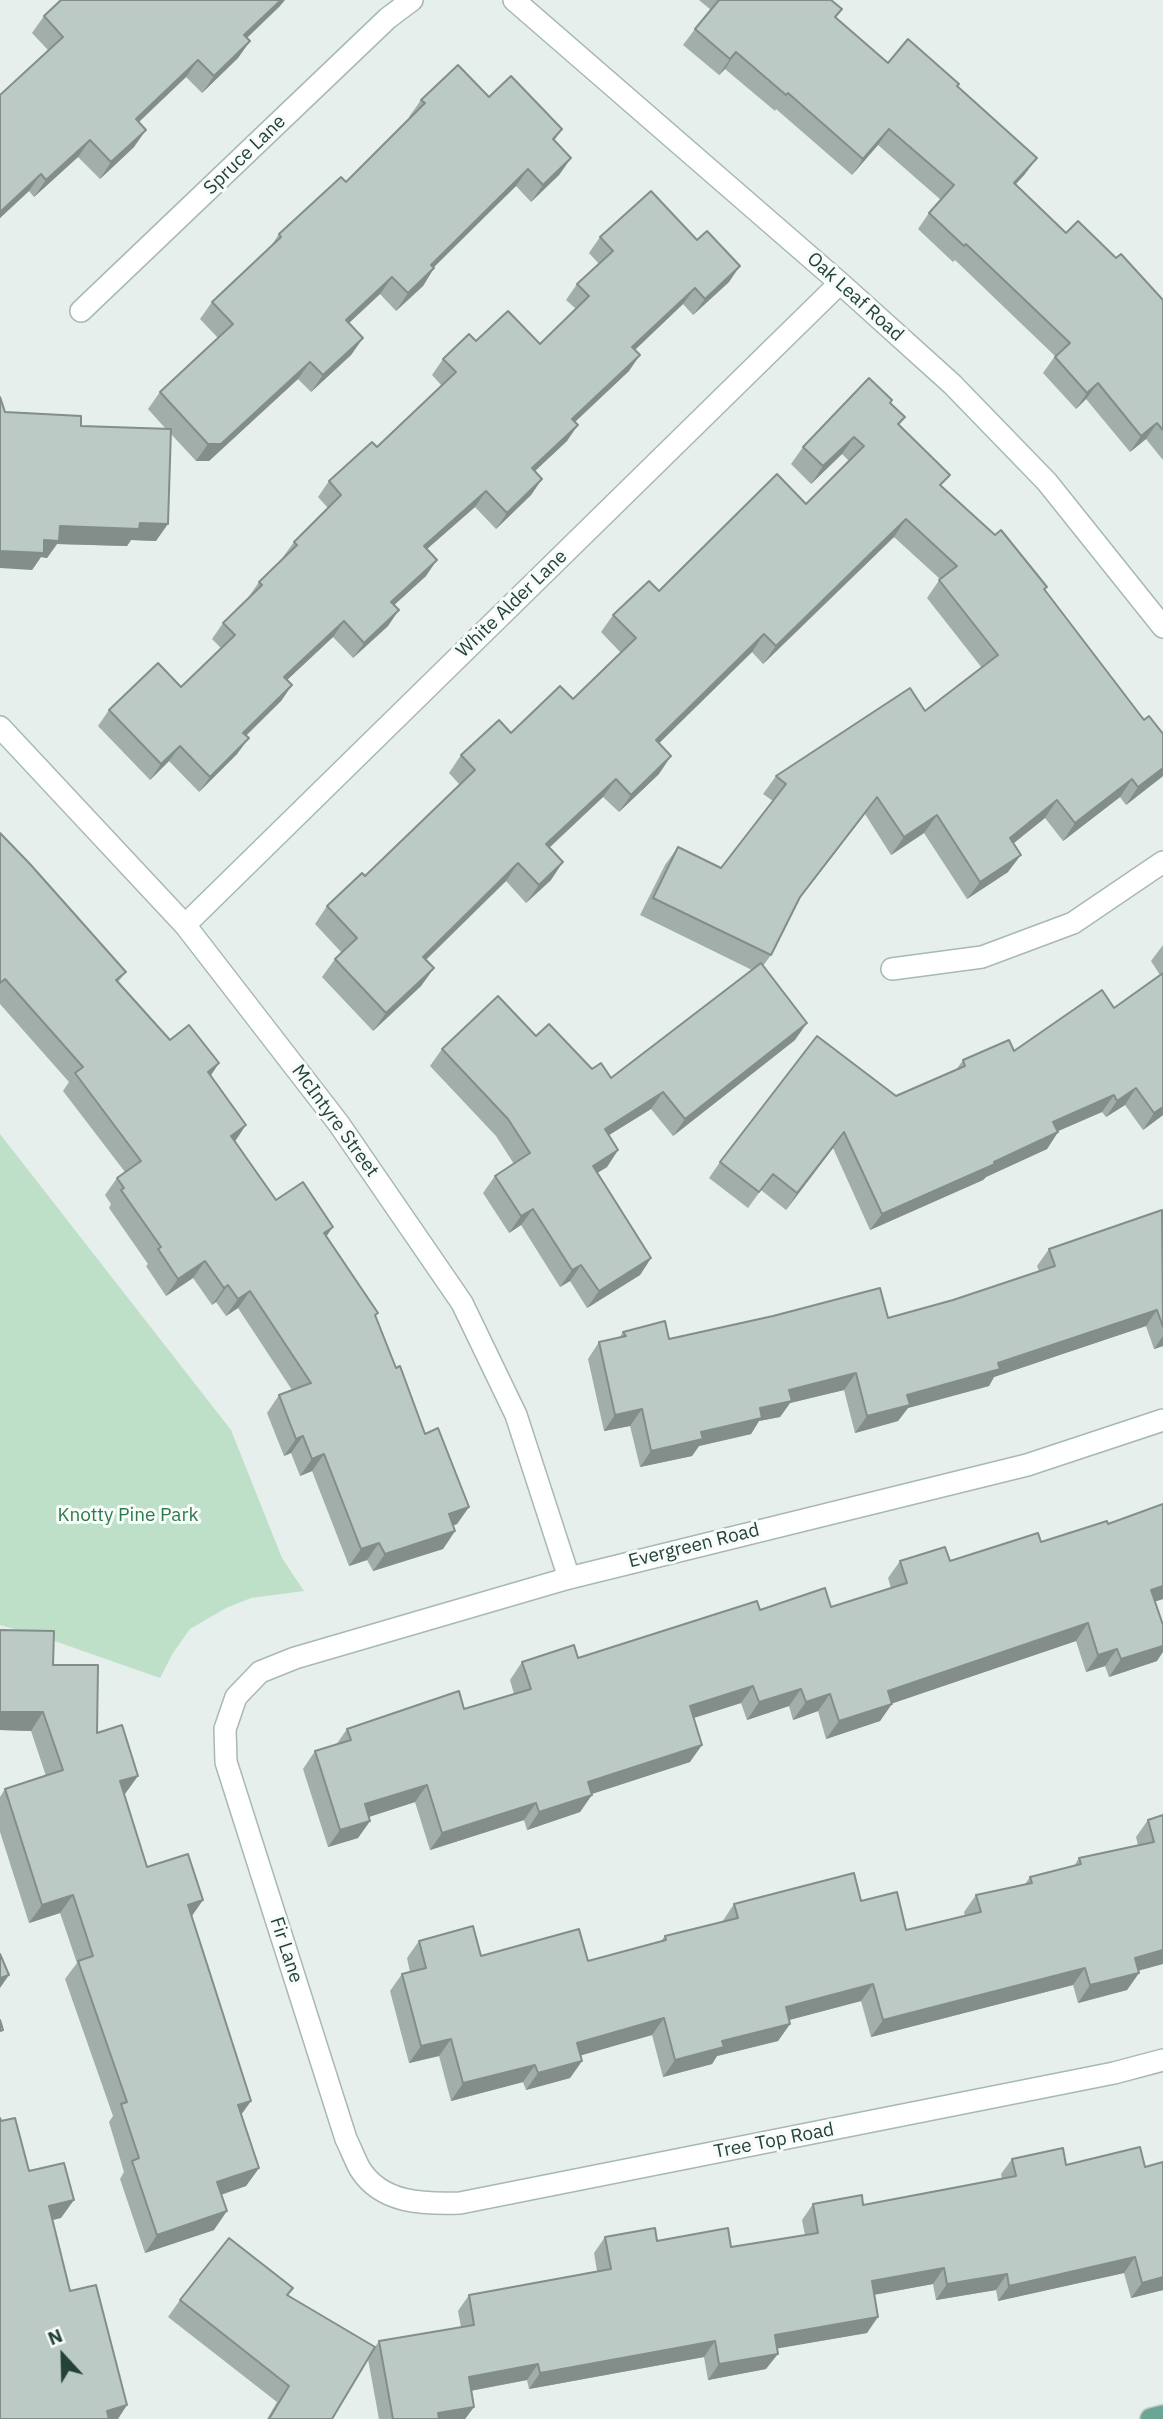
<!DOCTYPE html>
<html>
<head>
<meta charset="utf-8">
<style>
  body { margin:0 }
  #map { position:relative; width:1163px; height:2419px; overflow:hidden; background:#e6efeb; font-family:"IBM Plex Sans",sans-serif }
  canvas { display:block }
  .north { position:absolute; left:28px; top:2321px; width:70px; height:70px; -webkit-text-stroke:5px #f7fbf9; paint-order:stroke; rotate:338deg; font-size:19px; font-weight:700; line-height:28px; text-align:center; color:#24423a }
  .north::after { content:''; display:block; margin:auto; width:24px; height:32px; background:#24423a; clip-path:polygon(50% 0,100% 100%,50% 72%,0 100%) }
</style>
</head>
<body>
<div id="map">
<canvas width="1163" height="2419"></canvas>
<div class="north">N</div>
</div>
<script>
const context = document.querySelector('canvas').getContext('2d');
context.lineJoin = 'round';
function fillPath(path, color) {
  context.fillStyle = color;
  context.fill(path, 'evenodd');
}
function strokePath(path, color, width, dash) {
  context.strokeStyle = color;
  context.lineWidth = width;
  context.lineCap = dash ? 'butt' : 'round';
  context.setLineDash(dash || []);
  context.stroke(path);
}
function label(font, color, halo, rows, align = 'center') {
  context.font = font + ' "IBM Plex Sans",sans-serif';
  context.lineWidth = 6;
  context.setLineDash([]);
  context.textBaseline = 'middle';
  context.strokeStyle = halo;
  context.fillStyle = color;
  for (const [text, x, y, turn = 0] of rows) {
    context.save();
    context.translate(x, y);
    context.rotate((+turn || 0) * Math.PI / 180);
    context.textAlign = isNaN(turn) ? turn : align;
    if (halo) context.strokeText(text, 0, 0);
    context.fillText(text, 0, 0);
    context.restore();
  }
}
const green = new Path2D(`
  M0,1134L231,1430L282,1558L304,1591L251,1598L226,1608L190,1629L173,1653L160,1678L43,1637L0,1625Z`);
const minor = new Path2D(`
  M514,0L840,283L952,384L1047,482L1163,627
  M81,311L388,18L412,0
  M0,727L185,925L339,1124L462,1303L516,1415L569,1578
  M185,925L840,283
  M892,969L982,957L1073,923L1163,862
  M1163,1420L1027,1465L569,1578L295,1658L260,1672L236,1697L225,1729L226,1762L346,2139C351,2149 355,2160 360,2169C382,2204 424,2204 460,2203L1114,2073L1163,2060`);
const major = new Path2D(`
  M1151,2419L1163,2416`);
const wall = new Path2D(`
  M699,0H831L842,9L835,18L888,63L957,86L1025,174L1015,185L1066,233L1116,258L1163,300V460L1146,439L1130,452L1086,399L1076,409L1043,373L1055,356L955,260L953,262L918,229L929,213L941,200L878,145L852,175L776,109L775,111L725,69L719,75L683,45L695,29L711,10Z
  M280,6L247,38L250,41L238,58L202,93L186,77L139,122L134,147L100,179L78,157L34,197L29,191L0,218V95L48,50L32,33L44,16Z
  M489,97L562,129L554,141L571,158L559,175L531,202L516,186L433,267L434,268L423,286L396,311L380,294L349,323L363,338L351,355L311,392L298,379L209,461H196L171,434L156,541L131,540L127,546L57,544L47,558L41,557L32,570L5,412L81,426L166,429L148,409L160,392L218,338L200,319L212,302L269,249L279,234L346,182L410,118L409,117L421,100Z
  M600,237L729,282L693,315L683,304L635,350L629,371L575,422L567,441L535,471L542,479L531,495L496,529L475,507L427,549L426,576L394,605L388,626L353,658L333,637L287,680L292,685L281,701L246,736L237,754L199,792L169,761L150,780L98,726L109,710L181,687L221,648L212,639L223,623L249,599L248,598L259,582L284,558L283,557L294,542L328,508L318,497L329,481L377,447L442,386L432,375L443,359L476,341L540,344L576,309L566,300L577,284L599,264L589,253Z
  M890,403L905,417L899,425L942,486L1047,587L1045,590L1163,776L1126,805L1120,797L1063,841L1045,818L1013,843L1008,872L967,899L924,833L891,855L865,814L797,902L771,955L763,966L795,1040L673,1136L651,1109L609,1135L618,1150L607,1167L597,1173L651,1258L640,1275L587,1308L570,1281L560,1287L521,1225L509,1233L483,1193L495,1176L514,1164L496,1136L430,1066L442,1049L536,1036L611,1078L752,970L640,915L665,865L678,847L721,868L773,801L763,794L776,776L925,711L982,668L927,598L940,579L894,537L763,664L752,652L659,743V774L619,812L603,797L549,848L551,880L526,903L506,881L426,960L434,968L421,986L373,1031L322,977L335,959L342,953L315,924L327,906L365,876L460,785L449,773L461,755L511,733L573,699L621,653L601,632L613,615L659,591L806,504L849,461L842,454L811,484L791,464L803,447Z
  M0,833L126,972L118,982L170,1040L219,1063L211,1075L235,1142L276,1200L327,1236L378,1313L375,1316L396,1368L425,1434L469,1507L457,1524L453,1526L455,1531L443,1549L373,1571L367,1560L349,1566L312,1471L300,1476L291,1453L284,1456L267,1413L279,1395L292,1390L238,1308L226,1316L216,1302L212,1305L193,1278L166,1296L146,1266L148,1264L109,1208L111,1204L105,1195L117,1178L125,1172L63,1091L69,1082L0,1004Z
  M1163,945V1115L1143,1130L1125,1105L1106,1117L1102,1112L1058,1131V1132L1047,1149L986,1177L983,1180L870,1230L833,1148L786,1210L761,1190L748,1208L709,1178L720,1162L896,1096L956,1070L963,1060L1014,1051L1114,1008L1160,975L1151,961Z
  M1163,1212V1346L1154,1349L1146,1326L994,1377L989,1386L908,1408L898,1421L855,1433L844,1390L790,1403L780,1417L759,1421L751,1434L699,1446L692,1456L640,1467L630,1426L604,1431L588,1359L599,1342L619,1338L623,1332L669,1339L888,1318L953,1300L1039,1271L1037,1266L1049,1249Z
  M1163,1504V1599L1155,1601L1157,1661L1109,1677L1105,1666L1086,1672L1076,1641L892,1703L880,1721L826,1739L818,1711L793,1720L789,1706L747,1720L741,1703L694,1718L690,1762L592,1794L580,1812L527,1830L524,1820L430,1850L415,1802L369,1817L370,1821L358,1838L328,1847L303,1769L315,1751L336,1745L347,1729L464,1709L514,1694L510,1680L522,1662L578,1658L760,1610L831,1607L891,1588L888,1578L900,1561H950L1041,1542L1108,1524Z
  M0,1630L53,1665L97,1733L125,1794H124L147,1867L203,1900L192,1916L251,2101L241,2115L259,2168L246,2186L221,2195L214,2230L145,2253L120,2179L124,2172L109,2122L113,2116L65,1979L77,1963L60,1913L29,1923L0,1832V1797L5,1789L46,1776L31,1731L0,1730Z
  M1163,1815L1138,1971L1139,1973L1127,1990L1078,2003L1073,1985L871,2037L861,2001L789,2020L790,2024L778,2041L717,2056L712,2064L663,2077L652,2035L581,2055L582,2061L570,2078L526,2090L523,2082L451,2101L439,2056L409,2063L390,1991L402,1974L410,1972L407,1958L419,1941L481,1956L588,1961L661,1941L665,1936L722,1922L734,1904L861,1901L906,1930L965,1916L964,1912L976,1895L1025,1884L1030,1877L1074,1866L1079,1858L1138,1845L1136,1837L1148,1820Z
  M1012,2159L1066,2165L1145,2167L1163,2162V2290L1131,2298L1124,2273L998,2301L996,2290L936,2300L933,2284L874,2295L867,2333L777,2348L766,2369L708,2380L704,2357L529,2389L527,2380L471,2391L474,2407L465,2419H379L368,2359L332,2419H267L277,2402L168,2317L180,2300L288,2296L375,2347L379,2341L461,2327L458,2311L469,2295L597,2271L594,2253L605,2237L731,2247L805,2235L802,2220L813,2204L863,2205L1002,2179L1001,2174Z`);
const shadedWall = new Path2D(`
  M281,0H285L280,6L232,52L244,35Z
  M250,41L238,58L202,93L214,76Z
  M736,52L725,69L719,75L730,59Z
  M198,60L186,77L124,136L136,119Z
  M889,129L878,145L852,175L863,159Z
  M146,130L134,147L100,179L111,162Z
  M90,140L78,157L34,197L46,180Z
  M571,158L559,175L531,202L543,185Z
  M1037,158L1025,174L1002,199L1014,183Z
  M528,169L516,186L419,282L431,265Z
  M41,174L29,191L0,218V212Z
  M740,266L729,282L693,315L705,299Z
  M434,268L423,286L396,311L408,293Z
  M392,277L380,294L334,337L346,320Z
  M695,288L683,304L621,363L632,347Z
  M363,338L351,355L311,392L323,375Z
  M640,355L629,371L561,435L572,419Z
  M310,362L298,379L209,461H196L208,444Z
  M1098,383L1086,399L1076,409L1087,393Z
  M1157,423L1146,439L1130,452L1141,436Z
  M578,425L567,441L521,484L532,468Z
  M854,437L842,454L811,484L823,466Z
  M542,479L531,495L496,529L507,513Z
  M486,491L475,507L412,562L424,546Z
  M906,519L894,537L763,664L776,646Z
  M140,523L168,524L156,541L131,540L127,546L57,544L47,558L41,557L32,570L0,568V551L44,540L60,526Z
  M437,560L426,576L380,618L391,602Z
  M399,610L388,626L353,658L364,643Z
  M344,621L333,637L273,693L284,677Z
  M764,634L752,652L644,758L656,740Z
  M292,685L281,701L232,749L243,733Z
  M249,738L237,754L199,792L210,777Z
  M180,746L169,761L150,780L161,764Z
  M671,756L659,774L619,812L631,795Z
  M1163,768V776L1126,805L1138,787Z
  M616,779L603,797L534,862L546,844Z
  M1132,779L1120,797L1063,841L1075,823Z
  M877,797L865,814L787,915L800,897Z
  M1057,800L1045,818L998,856L1010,838Z
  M937,815L924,833L891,855L904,837Z
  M1021,855L1008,872L967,899L980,882Z
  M563,862L551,880L526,903L539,885Z
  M518,863L506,881L411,974L423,957Z
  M434,968L421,986L373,1031L386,1013Z
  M807,1023L795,1040L673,1136L685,1119Z
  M219,1063L207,1081L208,1072Z
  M1136,1088L1125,1105L1106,1117L1117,1101Z
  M663,1092L651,1109L593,1145L605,1129Z
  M1114,1095L1102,1112L1042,1138L1053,1122Z
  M1163,1107V1115L1143,1130L1154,1113Z
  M246,1125L234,1143L231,1136Z
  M844,1132L833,1148L786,1210L797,1193Z
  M1058,1132L1047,1149L986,1177L983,1180L870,1230L882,1214Z
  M618,1150L607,1167L581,1183L593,1166Z
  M533,1209L521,1225L509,1233L521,1216Z
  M333,1227L321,1244L324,1233Z
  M651,1258L640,1275L587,1308L599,1291Z
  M205,1261L193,1278L166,1296L178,1279Z
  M581,1265L570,1281L560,1287L572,1270Z
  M228,1285L216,1302L212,1305L224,1288Z
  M250,1291L238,1308L226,1316L238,1299Z
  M1157,1310L1146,1326L994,1377L989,1386L908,1408L898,1421L855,1433L867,1416L907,1395Z
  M1163,1336V1346L1154,1349Z
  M856,1373L844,1390L790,1403L780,1417L759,1421L751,1434L699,1446L692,1456L640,1467L651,1451L760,1408L789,1390Z
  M642,1409L630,1426L604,1431L615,1415Z
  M303,1436L291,1453L284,1456L296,1439Z
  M324,1454L312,1471L300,1476L312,1459Z
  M469,1507L457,1524L437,1531L449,1514Z
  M455,1531L443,1549L373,1571L385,1554Z
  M379,1543L367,1560L349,1566L361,1549Z
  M1163,1586V1599L1139,1607L1151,1590Z
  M1088,1623L1076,1641L876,1709L888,1691Z
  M1163,1646V1652L1157,1661L1109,1677L1121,1659Z
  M1117,1649L1105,1666L1086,1672L1098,1655Z
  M753,1686L741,1703L677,1723L690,1706Z
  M801,1689L789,1706L747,1720L759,1702Z
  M830,1694L818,1711L793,1720L806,1702Z
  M892,1704L880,1721L826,1739L839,1721Z
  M0,1712H43L31,1731L0,1730Z
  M702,1745L690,1762L576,1799L588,1782Z
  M138,1776L125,1794L107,1799L120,1781Z
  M427,1785L415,1802L353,1822L365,1804Z
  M592,1795L580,1812L527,1830L539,1812Z
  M536,1803L524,1820L430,1850L442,1833Z
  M370,1821L358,1838L328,1847L340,1830Z
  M73,1895L60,1913L29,1923L42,1905Z
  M203,1900L190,1918L188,1905Z
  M1163,1950V1964L1123,1975L1135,1958Z
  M1085,1968L1073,1985L871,2037L883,2020Z
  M1139,1973L1127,1990L1078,2003L1090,1985Z
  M9,1975L0,1988V1978Z
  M873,1984L861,2001L774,2024L786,2007Z
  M664,2018L652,2035L565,2060L577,2043Z
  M790,2024L778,2041L717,2056L712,2064L663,2077L675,2060L722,2041Z
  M451,2039L439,2056L409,2063L421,2046Z
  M582,2061L570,2078L526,2090L538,2073Z
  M535,2065L523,2082L451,2101L463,2083Z
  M251,2101L238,2119V2105Z
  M259,2168L246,2186L205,2200L217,2182Z
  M74,2200L61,2218L37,2224L49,2206Z
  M227,2211L214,2230L145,2253L157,2235Z
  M1135,2257L1124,2273L998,2301L1009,2286Z
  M944,2268L933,2284L861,2297L872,2281Z
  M1007,2274L996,2290L936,2300L947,2284Z
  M1163,2277V2290L1131,2298L1142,2283Z
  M878,2317L867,2333L763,2351L775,2335Z
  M715,2341L704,2357L529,2389L540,2373Z
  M778,2354L766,2369L708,2380L719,2364Z
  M538,2364L527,2380L458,2393L469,2377Z
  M127,2405L118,2419H101L107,2411Z
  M474,2407L465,2419H434L438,2413Z`);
const building = new Path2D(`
  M61,0H281L244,35L250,41L214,76L198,60L136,119L146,130L111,162L90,140L46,180L41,174L0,212V95L63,37L44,16Z
  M719,0H831L842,9L835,17L888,63L908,39L959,84L957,86L1037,158L1014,183L1066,233L1078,221L1116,258L1121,254L1163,300V430L1157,423L1141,436L1098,383L1087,393L1055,357L1070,343L966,244L964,246L929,213L954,185L889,129L863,159L788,93L786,95L736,52L730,59L695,29Z
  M458,65L489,97L511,76L562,129L553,139L571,158L543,185L528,169L431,265L434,268L408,293L392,277L346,320L363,338L323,375L310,362L221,444H208L160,392L233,324L212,302L281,237L279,234L341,177L346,182L425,103L421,100Z
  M651,191L697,240L707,231L740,266L705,299L695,288L632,347L640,355L572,419L578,425L532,468L542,479L507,513L486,491L424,546L437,560L391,602L399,610L364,643L344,621L284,677L292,685L243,733L249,738L210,777L180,746L161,764L109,710L158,663L181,687L235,635L223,623L262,585L259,582L297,545L294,542L341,495L329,481L372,442L377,447L456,372L443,359L469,334L476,341L508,311L540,344L589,296L577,284L613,251L600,237Z
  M869,378L892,400L890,403L905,417L898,424L950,475L940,485L995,535L1001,530L1047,587L1044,589L1144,720L1149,716L1163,734V768L1138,787L1132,779L1075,823L1057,800L1010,838L1021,855L980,882L937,815L904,837L877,797L800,897L771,955L653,898L678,847L721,868L786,784L776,776L910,688L925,711L998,655L939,580L957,566L906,519L776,646L764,634L656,740L671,756L631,795L616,779L546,844L563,862L539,885L518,863L423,957L434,968L386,1013L335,959L357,938L327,906L362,873L365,876L475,770L461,755L499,720L511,733L560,686L573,699L636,638L613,615L649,581L659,591L777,474L806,504L864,446L854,437L823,466L803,447Z
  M0,397L5,412L81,416V426L171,429L168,524L140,523L139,529L60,526L59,541L44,540V553L0,551Z
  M0,833L30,864L126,972L116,980L170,1040L189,1025L219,1063L208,1072L246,1125L231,1136L276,1200L303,1182L333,1227L324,1233L378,1313L375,1315L396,1368L400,1366L425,1434L438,1428L469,1507L449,1514L455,1531L385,1554L379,1543L361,1549L324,1454L312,1459L303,1436L296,1439L279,1395L311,1383L250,1291L238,1299L228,1285L224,1288L205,1261L178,1279L158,1249L161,1247L121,1190L124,1188L117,1178L141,1161L75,1073L83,1067L5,979L0,983Z
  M761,963L807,1023L685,1119L663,1092L605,1129L618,1150L593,1166L651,1258L599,1291L581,1265L572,1270L533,1209L521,1216L495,1176L530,1153L508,1119L442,1049L498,996L536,1036L549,1024L592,1069L601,1063L611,1078Z
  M1163,973V1107L1154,1113L1136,1088L1117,1101L1114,1095L1053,1122L1058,1132L994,1162L995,1164L882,1214L844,1132L797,1193L773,1174L759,1192L720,1162L817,1036L896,1096L965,1066L963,1060L1009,1040L1014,1051L1102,990L1114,1008Z
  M1162,1210L1163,1327L1157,1310L998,1363L1000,1369L907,1395L910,1405L867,1416L856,1373L789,1390L792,1401L760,1408L762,1418L701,1432L703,1439L651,1451L642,1409L615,1415L599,1342L626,1336L623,1332L665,1321L669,1339L773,1316L880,1288L888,1318L953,1300L1055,1266L1049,1249Z
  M1163,1504V1586L1151,1590L1163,1625V1646L1121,1659L1117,1649L1098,1655L1088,1623L888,1691L892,1704L839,1721L830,1694L806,1702L801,1689L759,1702L753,1686L690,1706L702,1745L588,1782L592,1795L539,1812L536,1803L442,1833L427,1785L365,1804L370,1821L340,1830L315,1751L351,1740L347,1729L459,1691L464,1709L531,1689L522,1662L574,1645L578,1658L757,1601L760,1610L825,1588L831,1607L907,1583L900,1561L945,1547L950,1561L1038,1533L1041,1542L1107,1521L1108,1524Z
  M0,1630L54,1631L53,1665H98L97,1733L122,1725L138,1776L120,1781L147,1867L188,1854L203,1900L188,1905L251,2101L238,2105L259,2168L217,2182L227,2211L157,2235L132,2161L139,2158L121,2104L127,2102L78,1961L93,1956L73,1895L42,1905L5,1789L63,1770L43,1712H0Z
  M1163,1815V1950L1135,1958L1139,1973L1090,1985L1085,1968L883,2020L873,1984L786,2007L790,2024L722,2041L724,2047L675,2060L664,2018L577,2043L582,2061L538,2073L535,2065L463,2083L451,2039L421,2046L402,1974L426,1968L419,1941L473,1926L481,1956L579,1929L588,1961L666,1940L665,1936L738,1918L734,1904L854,1873L861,1901L897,1892L906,1930L981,1912L976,1895L1032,1883L1030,1877L1081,1864L1079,1858L1154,1842L1148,1820Z
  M0,1954L9,1975L0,1978Z
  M0,2020L3,2030L0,2031Z
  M0,2118L1,2121L15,2118L29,2171L64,2163L74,2200L49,2206L70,2291L96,2285L127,2405L107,2411L109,2419H0Z
  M1140,2147L1145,2167L1163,2162V2277L1142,2283L1135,2257L1009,2286L1007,2274L947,2284L944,2268L872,2281L878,2317L775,2335L778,2354L719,2364L715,2341L540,2373L538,2364L469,2377L474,2407L438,2413L439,2419H393L379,2341L474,2325L469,2295L611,2269L605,2237L655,2228L657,2241L728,2228L731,2247L818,2233L813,2204L862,2195L863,2205L1016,2176L1012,2159L1063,2148L1066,2165Z
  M229,2238L293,2288L287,2295L375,2347L332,2419H269L289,2386L180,2300Z`);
const streetNames = [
  ["Spruce Lane",245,155,-44],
  ["Oak Leaf Road",855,297,42],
  ["White Alder Lane",512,604,-44],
  ["McIntyre Street",335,1121,54],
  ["Evergreen Road",694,1546,-14],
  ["Fir Lane",286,1950,72],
  ["Tree Top Road",774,2141,-11]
];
const parkNames = [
  ["Knotty Pine Park",128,1516]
];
fillPath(green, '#bfe0c8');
strokePath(minor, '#a8b8b2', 24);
strokePath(major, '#c2cac8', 24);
strokePath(minor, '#fff', 21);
strokePath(major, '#6aa596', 21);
fillPath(wall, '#a1aea9');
fillPath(shadedWall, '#838d89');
fillPath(building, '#bbcac4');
strokePath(building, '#838d89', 2);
label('19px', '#24423a', '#f7fbf9', streetNames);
label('19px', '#2d7a4b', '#f7fbf9', parkNames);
</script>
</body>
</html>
